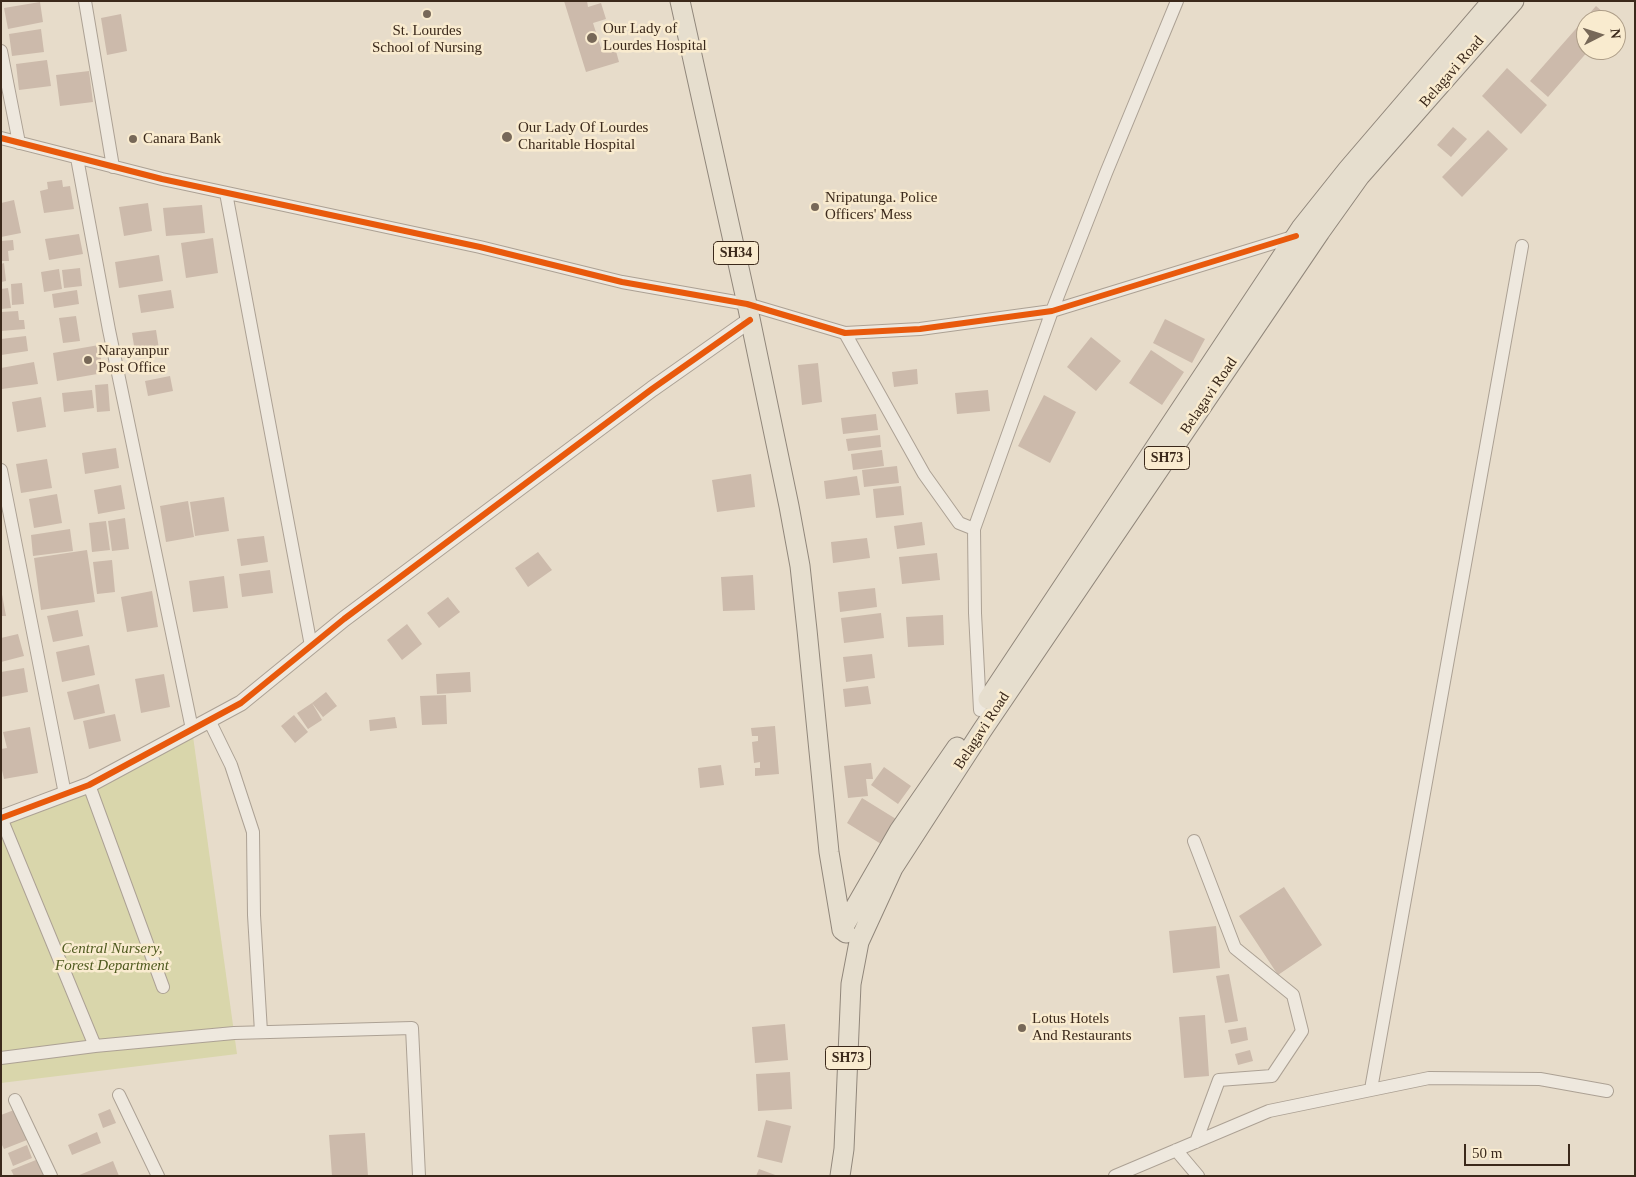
<!DOCTYPE html>
<html>
<head>
<meta charset="utf-8">
<style>
  body { margin:0 }
  #map { position:relative; width:1636px; height:1177px; overflow:hidden; background:#e7dcca; font-family:Georgia,serif }
  canvas { display:block }
  .frame { position:absolute; inset:0; border:2px solid #3b291b; pointer-events:none }
  .north { position:absolute; left:1576px; top:10px; width:50px; height:50px; box-sizing:border-box; background:#f9ebcf; border:1px solid #ad9d87; border-radius:50%; rotate:85deg; font-size:14px; font-weight:700; line-height:20px; text-align:center; color:#3b291b }
  .north::after { content:''; display:block; margin:auto; width:18px; height:22px; background:#776858; clip-path:polygon(50% 0,100% 100%,50% 72%,0 100%) }
  .scale { position:absolute; left:1464px; top:1144px; width:106px; height:22px; box-sizing:border-box; border:2px solid #3b291b; border-top:0; padding-left:6px; font-size:15px; line-height:18px; white-space:nowrap; color:#3b291b; -webkit-text-stroke:4px #f9ebcf; paint-order:stroke }
</style>
</head>
<body>
<div id="map">
<canvas width="1636" height="1177"></canvas>
<div class="frame"></div>
<div class="north">N</div>
<div class="scale">50 m</div>
</div>
<script>
const context = document.querySelector('canvas').getContext('2d');
context.lineJoin = 'round';
function fillPath(path, color) {
  context.fillStyle = color;
  context.fill(path, 'evenodd');
}
function strokePath(path, color, width, dash) {
  context.strokeStyle = color;
  context.lineWidth = width;
  context.lineCap = dash ? 'butt' : 'round';
  context.setLineDash(dash || []);
  context.stroke(path);
}
function label(font, color, halo, rows, align = 'center') {
  context.font = font + ' Georgia,serif';
  context.lineWidth = 5;
  context.setLineDash([]);
  context.textBaseline = 'middle';
  context.strokeStyle = halo;
  context.fillStyle = color;
  for (const [text, x, y, turn = 0] of rows) {
    context.save();
    context.translate(x, y);
    context.rotate((+turn || 0) * Math.PI / 180);
    context.textAlign = isNaN(turn) ? turn : align;
    if (halo) context.strokeText(text, 0, 0);
    context.fillText(text, 0, 0);
    context.restore();
  }
}
const green = new Path2D(`
  M192,729L237,1054L1,1083V818Z`);
const building = new Path2D(`
  M564,1H587L588,7L601,3L606,19L593,23L601,48L614,44L619,62L586,72Z
  M40,2L43,22L8,29L4,8Z
  M1596,6L1612,20H1586V50H1589L1548,97L1530,81Z
  M121,14L127,51L107,55L101,18Z
  M41,29L44,52L12,56L9,34Z
  M47,60L51,86L19,90L16,64Z
  M1507,68L1547,105L1521,134L1482,96Z
  M89,71L93,102L60,106L56,75Z
  M1453,127L1467,139L1451,157L1437,145Z
  M1488,130L1508,149L1462,197L1442,177Z
  M62,180L63,187L70,186L74,209L44,213L40,191L48,189L47,182Z
  M14,200L21,233L1,237V203Z
  M148,203L152,231L124,236L119,207Z
  M202,205L205,233L166,236L163,208Z
  M79,234L83,254L49,260L45,239Z
  M213,238L218,273L186,278L181,243Z
  M13,240L14,250L8,251L9,261H1V241Z
  M159,255L163,281L119,288L115,262Z
  M4,263L6,281L1,282V264Z
  M80,268L82,286L64,288L62,270Z
  M59,269L62,289L44,292L41,272Z
  M22,283L24,304L12,305L11,284Z
  M8,288L11,308L1,309V289Z
  M77,290L79,304L54,308L52,294Z
  M171,290L174,308L141,313L138,295Z
  M18,311L19,320H24L25,329L1,331V312Z
  M76,316L80,341L63,343L59,318Z
  M1165,319L1205,339L1192,363L1153,343Z
  M156,330L159,349L135,352L132,333Z
  M26,336L28,351L1,355V339Z
  M1091,337L1121,361L1096,391L1067,367Z
  M99,345L103,373L57,381L53,353Z
  M1151,350L1184,372L1162,405L1129,383Z
  M34,362L38,384L2,389L1,368Z
  M818,363L822,402L802,405L798,365Z
  M917,369L918,384L894,387L892,372Z
  M170,376L173,391L148,396L145,381Z
  M108,384L110,411L97,412L95,385Z
  M92,390L94,408L64,412L62,393Z
  M988,390L990,411L957,414L955,393Z
  M1044,395L1076,412L1050,463L1018,446Z
  M41,397L46,427L17,432L12,402Z
  M876,414L878,430L843,434L841,418Z
  M880,435L881,447L848,451L846,439Z
  M116,448L119,468L85,474L82,453Z
  M882,450L884,466L853,470L851,454Z
  M47,459L52,488L21,493L16,464Z
  M897,466L899,483L864,487L862,470Z
  M751,474L755,507L717,512L712,480Z
  M857,476L860,495L826,499L824,481Z
  M121,485L125,509L98,514L94,490Z
  M901,486L904,515L876,518L873,489Z
  M57,494L62,523L34,528L29,499Z
  M224,497L229,531L195,536L190,502Z
  M188,501L194,537L166,542L160,506Z
  M125,518L129,549L112,551L108,521Z
  M106,521L110,550L92,552L89,523Z
  M922,522L925,545L897,549L894,526Z
  M70,529L73,551L33,556L31,535Z
  M264,536L268,562L241,566L237,539Z
  M867,538L870,558L833,563L831,542Z
  M87,550L95,602L41,610L34,558Z
  M538,552L552,570L528,587L515,568Z
  M937,553L940,580L902,584L899,557Z
  M112,560L115,592L97,594L93,562Z
  M270,570L273,593L242,597L239,574Z
  M753,575L755,610L723,611L721,577Z
  M224,576L228,608L193,612L189,581Z
  M875,588L877,607L840,612L838,592Z
  M1,589L6,616H1Z
  M152,591L158,627L127,632L121,597Z
  M448,597L460,612L439,628L427,613Z
  M78,610L83,636L53,642L47,616Z
  M881,613L884,638L844,643L841,618Z
  M943,615L944,645L908,647L906,617Z
  M407,624L422,644L402,660L387,640Z
  M18,634L24,656L1,662V638Z
  M89,645L95,675L62,682L56,652Z
  M872,654L875,678L846,682L843,657Z
  M24,668L28,692L1,697V672Z
  M470,672L471,692L437,694L436,674Z
  M164,674L170,707L141,713L135,679Z
  M99,684L105,713L74,720L67,692Z
  M868,686L871,704L845,707L843,689Z
  M326,692L337,706L323,717L312,703Z
  M446,695L447,724L422,725L420,696Z
  M312,703L322,720L308,729L297,713Z
  M115,714L121,741L89,749L83,721Z
  M294,715L308,732L295,743L281,726Z
  M395,717L397,728L370,731L369,720Z
  M775,726L779,774L755,776V768H760V762L754,763L752,742L758,741V736H752L751,728Z
  M30,727L38,773L4,779L1,766V749L7,748L3,732Z
  M871,763L873,779H866L868,796L848,798L844,766Z
  M721,765L724,785L700,788L698,768Z
  M884,767L911,786L898,804L871,785Z
  M862,798L896,819L881,844L847,823Z
  M1284,887L1322,945L1278,975L1239,916Z
  M1216,926L1220,968L1173,973L1169,931Z
  M1229,974L1238,1021L1225,1023L1216,976Z
  M1205,1015L1209,1076L1184,1078L1179,1017Z
  M785,1024L788,1060L755,1063L752,1027Z
  M1246,1027L1248,1040L1231,1044L1228,1030Z
  M1250,1050L1253,1061L1238,1065L1235,1054Z
  M790,1072L792,1109L758,1111L756,1074Z
  M110,1109L116,1123L103,1128L98,1114Z
  M14,1110L27,1140L4,1149L1,1143V1115Z
  M766,1120L791,1126L782,1163L757,1157Z
  M97,1132L101,1143L72,1155L68,1145Z
  M365,1133L368,1176H332L329,1135Z
  M27,1145L32,1158L13,1166L8,1153Z
  M41,1158L48,1176H14L11,1170Z
  M113,1161L119,1176H77Z
  M759,1169L778,1176H756Z`);
const minor = new Path2D(`
  M85,1L113,167
  M1,51L19,143
  M1,138L162,179L480,247L622,282L747,304L845,333L920,329L1052,311L1296,236
  M77,158L109,330L192,729
  M226,193L311,646
  M845,333L924,474L959,523L974,529
  M1,470L65,794
  M980,710L975,613L974,529L1052,311L1106,173L1177,1
  M209,720L231,765L253,832L254,915L261,1032
  M89,785L163,987
  M1,818L95,1046L234,1033L412,1028L419,1176
  M1194,841L1235,948L1293,995L1302,1031L1272,1076L1219,1080L1196,1142
  M1,1058L95,1046
  M1371,1089L1522,246
  M119,1095L158,1176
  M15,1100L51,1176
  M1176,1150L1198,1176
  M1115,1176L1269,1111L1429,1078L1540,1079L1607,1091`);
const tertiary = new Path2D(`
  M1,818L89,785L241,703L344,619L652,389L750,320`);
const primary = new Path2D(`
  M680,1L747,304L789,506L800,566L807,630L829,852L842,930L846,933
  M988,699L1301,228L1348,169L1492,1
  M842,930L899,831L957,747
  M840,1176L844,1149L851,984L859,942L893,868L983,729L1320,232L1360,176L1514,1`);
const cycleway = new Path2D(`
  M1,138L162,179L480,247L622,282L747,304L845,333L920,329L1052,311L1296,236
  M1,818L89,785L241,703L344,619L652,389L750,320`);
const markers = [
  [427,14,5,"#776858"],
  [592,38,6,"#776858"],
  [507,137,6,"#776858"],
  [133,139,5,"#776858"],
  [815,207,5,"#776858"],
  [88,360,5,"#776858"],
  [1022,1028,5,"#776858"]
];
const shields = [
  [736,253,45],
  [1167,458,45],
  [848,1058,45]
];
const shieldNames = [
  ["SH34",736,253],
  ["SH73",1167,458],
  ["SH73",848,1058]
];
const poiNames = [
  ["Our Lady of",603,29],
  ["Lourdes Hospital",603,46],
  ["St. Lourdes",427,31,"center"],
  ["School of Nursing",427,48,"center"],
  ["Our Lady Of Lourdes",518,128],
  ["Charitable Hospital",518,145],
  ["Canara Bank",143,139],
  ["Nripatunga. Police",825,198],
  ["Officers' Mess",825,215],
  ["Narayanpur",98,351],
  ["Post Office",98,368],
  ["Lotus Hotels",1032,1019],
  ["And Restaurants",1032,1036]
];
const streetNames = [
  ["Belagavi Road",1452,72,-49],
  ["Belagavi Road",1209,396,-56],
  ["Belagavi Road",982,731,-57]
];
const parkNames = [
  ["Central Nursery,",112,949],
  ["Forest Department",112,966]
];
fillPath(green, '#d9d6ab');
fillPath(building, '#ccbaab');
strokePath(minor, '#aca194', 14);
strokePath(tertiary, '#aca194', 17);
strokePath(primary, '#91877b', 21);
strokePath(minor, '#eee8de', 12);
strokePath(tertiary, '#eee8de', 15);
strokePath(primary, '#e6dece', 19);
strokePath(cycleway, '#e8590c', 6);
for (const [x, y, r, color] of markers) {
  const dot = new Path2D();
  dot.arc(x, y, r, 0, 2 * Math.PI);
  context.fillStyle = color;
  context.fill(dot);
  strokePath(dot, '#f9ebcf', 2);
}
for (const [x, y, w] of shields) {
  const box = new Path2D();
  box.roundRect(x - w / 2, y - 11.5, w, 23, 4);
  context.fillStyle = '#f9ebcf';
  context.fill(box);
  strokePath(box, '#3b291b', 1);
}
label('bold 14px', '#3b291b', null, shieldNames);
label('15px', '#3b291b', '#f9ebcf', poiNames, 'left');
label('15px', '#3b291b', '#f9ebcf', streetNames);
label('italic 15px', '#4f5a1f', '#f9ebcf', parkNames);
</script>
</body>
</html>
